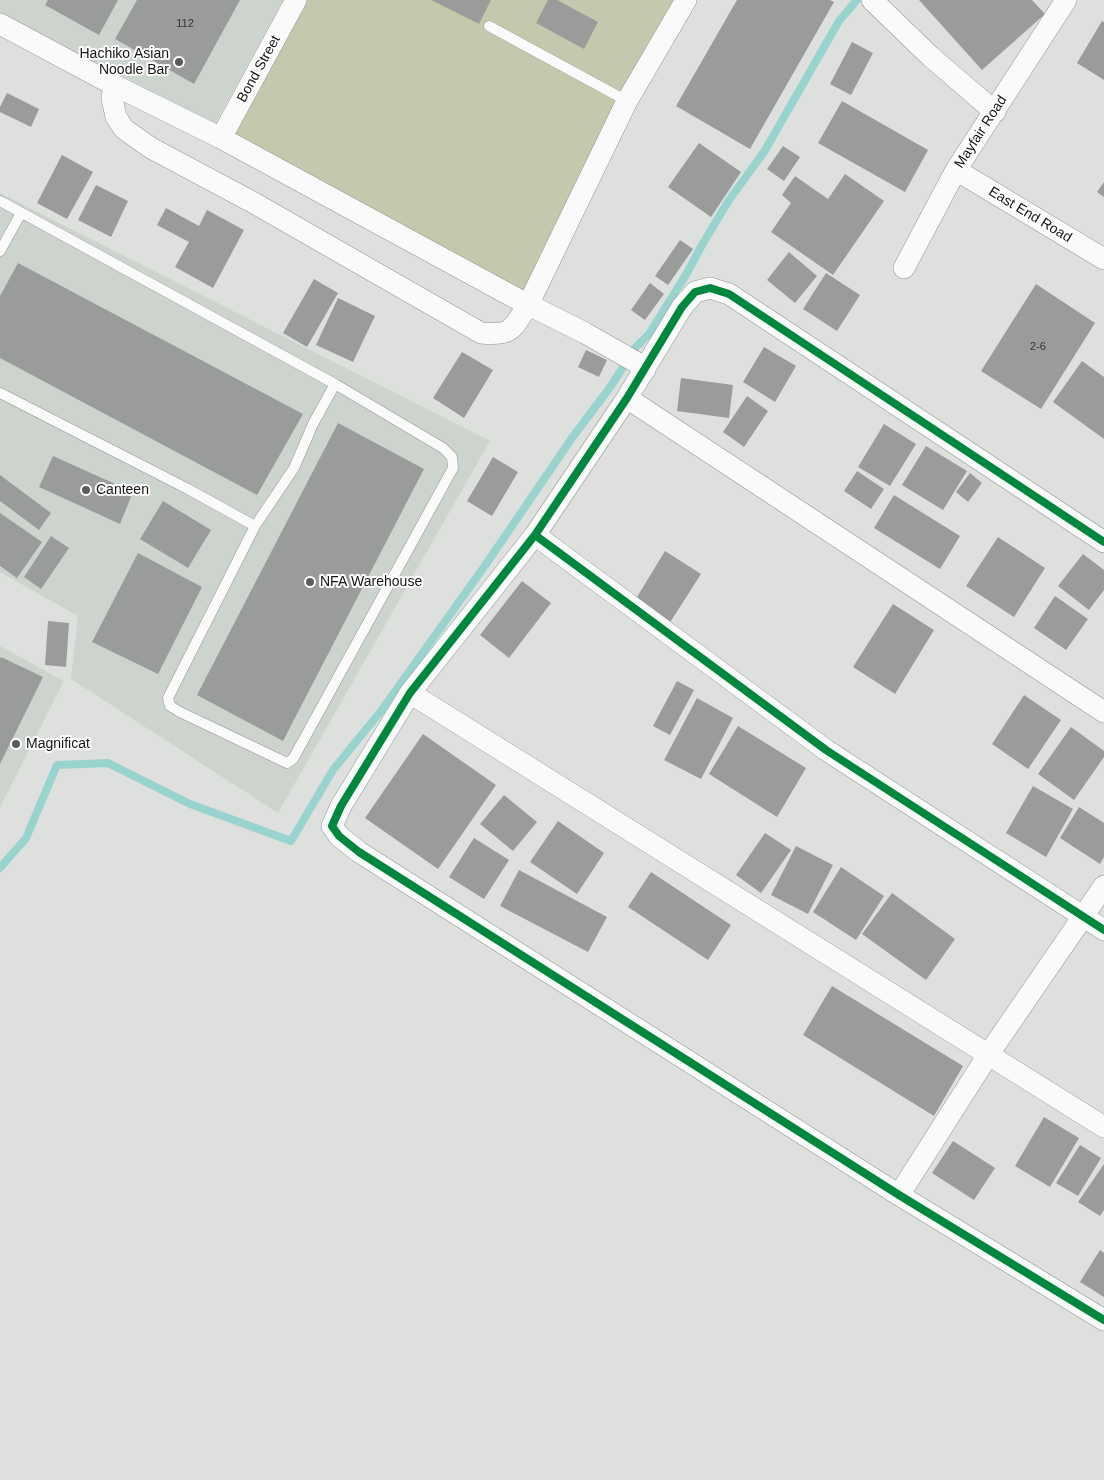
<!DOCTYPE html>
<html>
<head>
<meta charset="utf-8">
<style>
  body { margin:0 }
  canvas { display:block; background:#dee0de }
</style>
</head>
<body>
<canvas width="1104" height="1480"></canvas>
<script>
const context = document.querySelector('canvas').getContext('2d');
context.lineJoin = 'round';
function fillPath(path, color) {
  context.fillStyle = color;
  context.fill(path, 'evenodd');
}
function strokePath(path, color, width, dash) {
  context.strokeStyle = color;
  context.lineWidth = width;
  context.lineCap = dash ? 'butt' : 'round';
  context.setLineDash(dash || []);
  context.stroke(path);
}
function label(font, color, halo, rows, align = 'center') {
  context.font = font + ' Helvetica,sans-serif';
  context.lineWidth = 4;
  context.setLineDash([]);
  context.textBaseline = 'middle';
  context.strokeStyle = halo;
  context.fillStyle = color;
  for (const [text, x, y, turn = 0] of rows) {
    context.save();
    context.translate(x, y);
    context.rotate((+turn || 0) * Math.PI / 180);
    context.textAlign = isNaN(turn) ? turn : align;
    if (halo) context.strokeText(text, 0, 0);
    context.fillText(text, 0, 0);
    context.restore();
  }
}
const built = new Path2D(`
  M0,0H283L215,124L0,13Z
  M0,193L490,441L278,813L71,679L78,616L0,572Z
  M0,646L64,681L0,807Z`);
const green = new Path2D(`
  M297,0H686L528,305L221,138Z`);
const stream = new Path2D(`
  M0,868L26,838L57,765L108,763L190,804L291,841L333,770L381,711L484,567L572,438L611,386L635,348L649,334L687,273L702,245L729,200L764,152L839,21L857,0`);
const building = new Path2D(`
  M48,0H118L99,35L45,5Z
  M137,0H240L194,84L115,39Z
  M431,0H491L479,24Z
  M548,0H557L598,22L584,49L536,23Z
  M737,0H830L834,2L750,149L676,106Z
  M919,0H1032L1045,14L982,70Z
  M1102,21L1104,22V80L1077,63Z
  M852,42L873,53L851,95L830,84Z
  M7,93L39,109L31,127L0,112V107Z
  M842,101L928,150L905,192L818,143Z
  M699,143L741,172L711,217L668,187Z
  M783,146L800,157L784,181L767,169Z
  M62,155L93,172L67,219L37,203Z
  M845,174L884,201L833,275L771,232L791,203L782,195L795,176L828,199Z
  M1104,182V197L1097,192Z
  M96,185L128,201L111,237L78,220Z
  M166,208L199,226L207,210L244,230L213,288L175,267L189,242L157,225Z
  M680,240L693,249L668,285L655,276Z
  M789,252L817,276L795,303L767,280Z
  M18,263L303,414L257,495L0,358V296Z
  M826,273L860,295L837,331L803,309Z
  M314,279L338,293L307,347L283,333Z
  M650,283L664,294L645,320L631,310Z
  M1036,284L1095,323L1041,409L981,371Z
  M338,298L375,316L353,362L316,345Z
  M764,347L796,366L775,402L743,382Z
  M586,350L607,360L599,377L578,367Z
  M462,352L493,370L464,418L433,398Z
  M1082,361L1104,377V439L1053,402Z
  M681,378L733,385L729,418L677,411Z
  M747,396L768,411L744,447L723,432Z
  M338,423L424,469L283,741L197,695Z
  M884,424L916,444L890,486L858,467Z
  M926,446L967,471L943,510L902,485Z
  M53,456L133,492L120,524L39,487Z
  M493,457L518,472L492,516L467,501Z
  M857,471L884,489L871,509L844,491Z
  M970,473L982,483L968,502L956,492Z
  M0,475L51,513L39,530L0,501Z
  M894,495L960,536L940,569L874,528Z
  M163,501L211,530L188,568L140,539Z
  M0,513L42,542L17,578L0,566Z
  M51,536L69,548L41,589L24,577Z
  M998,537L1045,568L1014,617L966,586Z
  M665,551L701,574L669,624L634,602Z
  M138,553L202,587L158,674L92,642Z
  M1083,554L1104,570V590L1089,610L1058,586Z
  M522,581L551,603L509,658L480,635Z
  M1055,596L1088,619L1066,650L1034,628Z
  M893,604L934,630L895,694L853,667Z
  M48,621L69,623L66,667L45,665Z
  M1,657L43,677L0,764V659Z
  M677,681L694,690L670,735L653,726Z
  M1024,695L1061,720L1028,769L992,744Z
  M697,698L733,718L701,779L664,760Z
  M738,726L806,768L777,817L709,774Z
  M1071,727L1104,751V757L1074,800L1038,774Z
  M423,734L496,785L438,869L365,818Z
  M1033,786L1073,809L1046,857L1006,833Z
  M504,795L537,822L513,851L480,824Z
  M1079,807L1104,823V857L1100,864L1060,838Z
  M558,821L604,853L577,894L530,862Z
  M765,833L791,850L761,893L736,875Z
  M474,838L509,860L484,899L449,877Z
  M796,846L833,865L808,914L771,895Z
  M841,867L884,896L856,940L813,912Z
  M519,870L607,917L588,952L500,906Z
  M651,872L731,925L708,960L628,907Z
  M892,893L955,939L926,980L862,934Z
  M832,986L963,1066L934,1116L803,1035Z
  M1044,1117L1079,1138L1050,1187L1015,1166Z
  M953,1141L995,1168L974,1200L932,1173Z
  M1080,1145L1101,1158L1078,1196L1056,1183Z
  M1104,1164V1210L1100,1216L1078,1202Z
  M1100,1250L1104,1253V1297L1080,1282Z`);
const lane = new Path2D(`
  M489,26L627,101
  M0,201L335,384L313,424L294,468L255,526L188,489L0,393
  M0,251L21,213
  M255,526L168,698L170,706L180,712L287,763L293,759L453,468L452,457L443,448L335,384`);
const street = new Path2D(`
  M872,0L930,56L995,112
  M0,24L114,85L221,138L521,301L585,333L641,365L645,370
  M114,85L112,98L116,117L124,129L151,148L254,203L481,333C513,336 512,329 528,305L627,101L686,0
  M221,138L296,0
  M956,170L1104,259
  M904,268L956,170L1066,0
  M627,398L1104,712
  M535,535L410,693L341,806L332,826L339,836L359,852L899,1195L1104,1320
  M1104,542L729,294L710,288L695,292L682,307L627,398L535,535L826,750L1104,930
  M410,693L1104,1127
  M899,1195L988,1055L1104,886`);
const cycleway = new Path2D(`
  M535,535L410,693L341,806L332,826L339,836L359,852L899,1195L1104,1320
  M1104,542L729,294L710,288L695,292L682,307L627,398L535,535L826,750L1104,930`);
const markers = [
  [179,62,5,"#5a5b5a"],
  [86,490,5,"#5a5b5a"],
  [310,582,5,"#5a5b5a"],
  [16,744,5,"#5a5b5a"]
];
const numberNames = [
  ["112",185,24],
  ["2-6",1038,347]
];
const poiNames = [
  ["Hachiko Asian",169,54,"right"],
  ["Noodle Bar",169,70,"right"],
  ["Canteen",96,490],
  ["NFA Warehouse",320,582],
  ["Magnificat",26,744]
];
const streetNames = [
  ["Bond Street",259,69,-61],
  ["Mayfair Road",981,132,-57],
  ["East End Road",1030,215,31]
];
fillPath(built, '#cdd4ce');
fillPath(green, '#c6c8ad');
strokePath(stream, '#99d3ce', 8);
fillPath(building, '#9a9c9b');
strokePath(lane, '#939594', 11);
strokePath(street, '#939594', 22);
strokePath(lane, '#fafafa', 10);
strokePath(street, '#fafafa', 21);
strokePath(cycleway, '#00873e', 8);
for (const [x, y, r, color] of markers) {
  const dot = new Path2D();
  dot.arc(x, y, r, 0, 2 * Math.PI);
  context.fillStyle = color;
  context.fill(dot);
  strokePath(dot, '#fff', 2);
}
label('11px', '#353635', null, numberNames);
label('14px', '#131413', '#fff', poiNames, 'left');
label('14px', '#131413', '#fff', streetNames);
</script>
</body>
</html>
